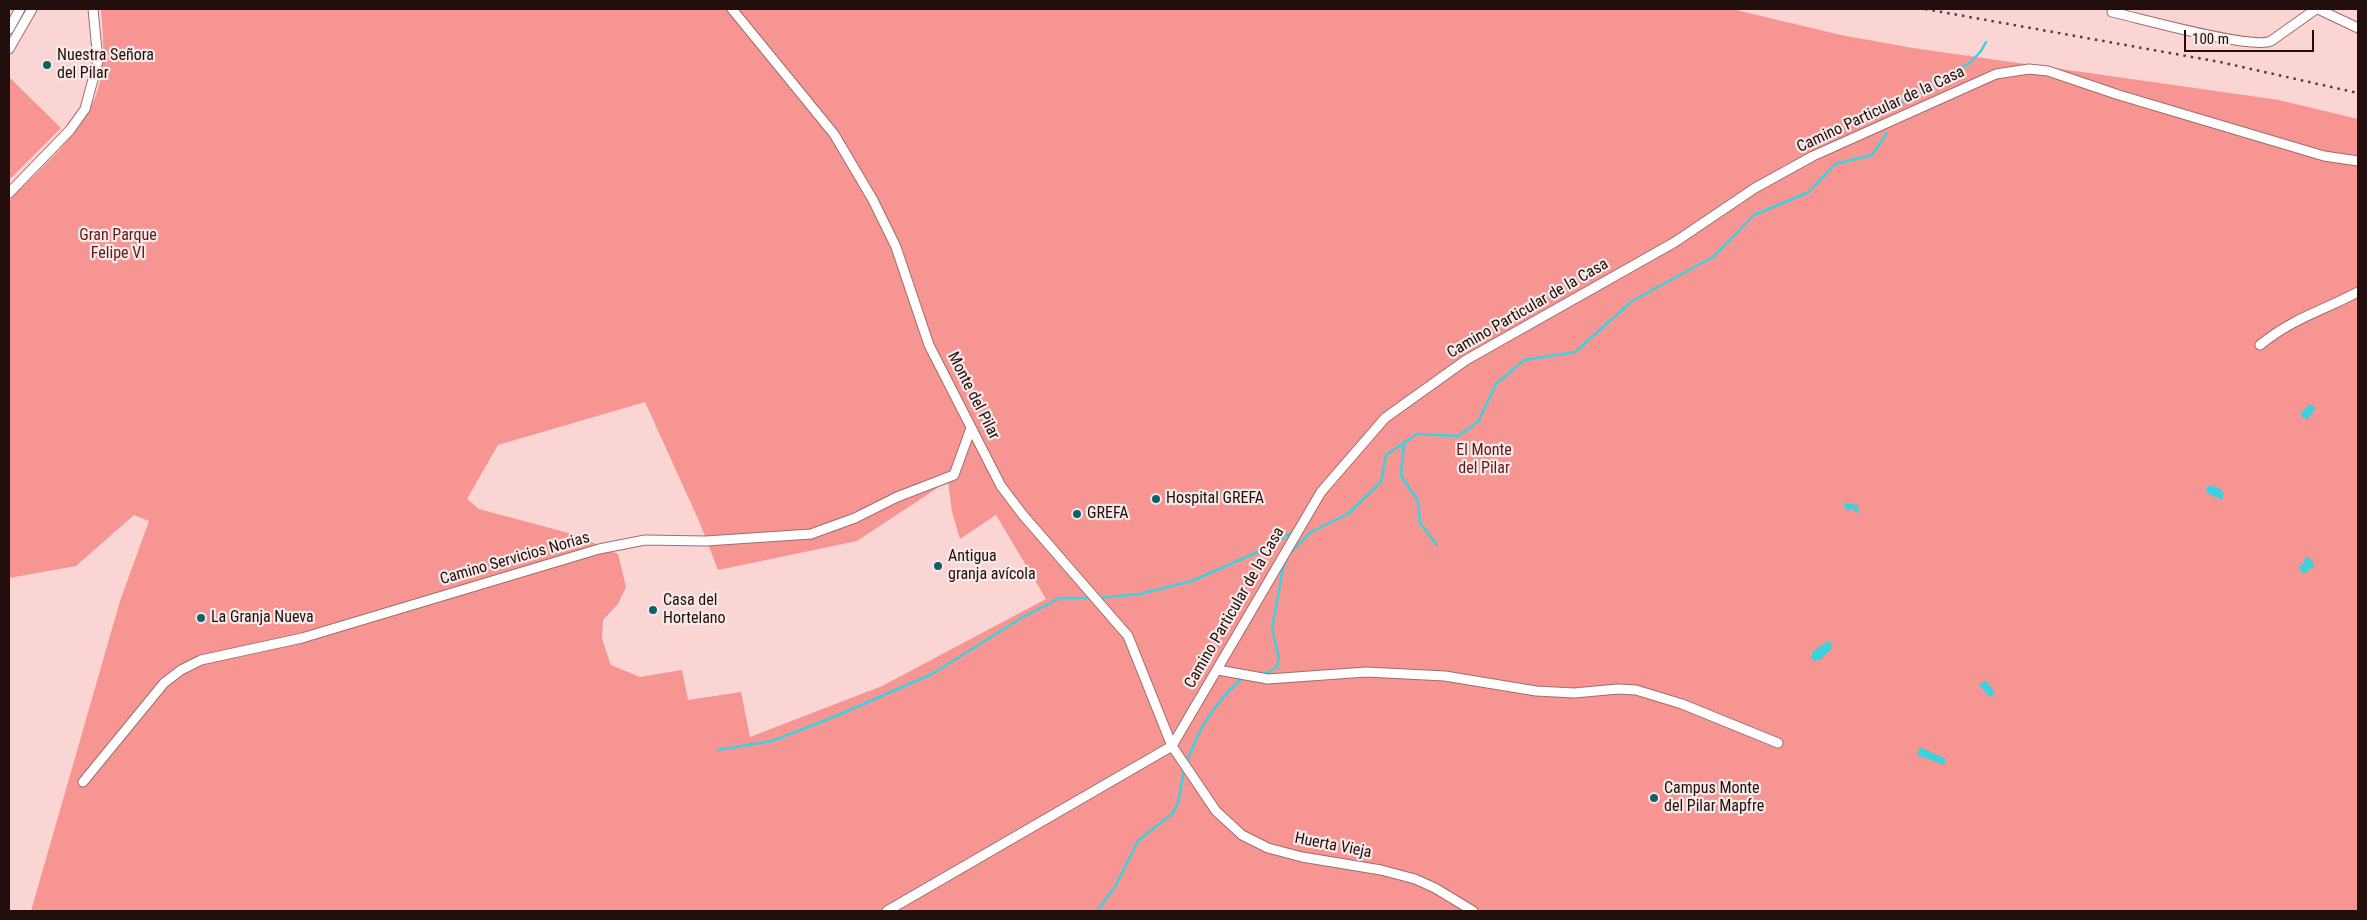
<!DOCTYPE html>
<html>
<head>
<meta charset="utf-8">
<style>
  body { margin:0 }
  #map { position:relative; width:2367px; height:920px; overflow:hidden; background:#fad5d3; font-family:"Roboto Condensed",sans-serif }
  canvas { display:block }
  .frame { position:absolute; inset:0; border:10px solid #220e0d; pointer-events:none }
  .scale { position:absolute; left:2184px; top:30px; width:130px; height:22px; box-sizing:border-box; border:2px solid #220e0d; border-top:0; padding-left:6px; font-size:15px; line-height:18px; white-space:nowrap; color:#220e0d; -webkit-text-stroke:4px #f6e9e8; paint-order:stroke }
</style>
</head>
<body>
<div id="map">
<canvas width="2367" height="920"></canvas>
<div class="frame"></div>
<div class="scale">100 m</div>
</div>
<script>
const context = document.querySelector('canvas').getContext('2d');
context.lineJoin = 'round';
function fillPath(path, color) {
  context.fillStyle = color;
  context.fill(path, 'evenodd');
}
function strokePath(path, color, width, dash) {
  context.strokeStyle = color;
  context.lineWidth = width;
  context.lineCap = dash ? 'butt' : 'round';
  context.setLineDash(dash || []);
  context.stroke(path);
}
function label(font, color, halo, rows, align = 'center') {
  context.font = font + ' "Roboto Condensed",sans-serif';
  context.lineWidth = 4.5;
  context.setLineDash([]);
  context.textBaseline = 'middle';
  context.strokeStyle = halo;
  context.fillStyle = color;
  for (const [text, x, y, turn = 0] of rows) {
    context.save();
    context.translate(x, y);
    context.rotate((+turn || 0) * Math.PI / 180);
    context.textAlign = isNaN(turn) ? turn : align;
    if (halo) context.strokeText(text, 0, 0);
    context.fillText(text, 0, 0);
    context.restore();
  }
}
const green = new Path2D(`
  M101,9H1732L1841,35L1913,48L2279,100L2358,119V911H31L120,601L149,521L134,515L76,566L9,578V200C37,172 85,131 97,92C106,65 103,37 101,9ZM645,402L699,521L718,570L857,541L948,481L952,512L960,539L996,515L1046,599L882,686L750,737L741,692L688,700L682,670L640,677L611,665L602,639L603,620L618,604L626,587L618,554L576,535L479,509L467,499L498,445Z
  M9,77L61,128L9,180Z`);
const water = new Path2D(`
  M2309,404L2316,408L2307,420L2300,415Z
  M2210,485L2219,488L2224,493L2222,500L2207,493L2206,488Z
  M1845,503L1858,505L1859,513L1853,511V508L1847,511L1843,505Z
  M2308,556L2315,566L2303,574L2298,567L2305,563L2303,560Z
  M1830,640L1832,649L1821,659L1814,661L1811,658L1813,651Z
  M1986,680L1995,693L1990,697L1979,685Z
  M1920,747L1946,759L1944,765L1917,755Z`);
const stream = new Path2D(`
  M1894,108L1971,62L1981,51L1986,42
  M1404,443L1401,476L1418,501L1420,523L1437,545
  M1099,598L1139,594L1192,581L1269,547L1291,533
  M1250,673H1268L1277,667L1279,658L1272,629L1283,568L1289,554L1311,532L1348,514L1381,482L1386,455L1417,434L1458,436L1478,422L1496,384L1524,360L1575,352L1632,301L1713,257L1754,215L1809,192L1835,164L1872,155L1887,133
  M718,750L772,741L831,718L932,674L1023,617L1060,598H1091
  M1187,763C1197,730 1216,702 1241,679
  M1097,911L1115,887L1138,841L1173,813L1178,803L1184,770`);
const minor = new Path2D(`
  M732,9L834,134L873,200L896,247L929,345L1001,486L1023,515L1128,636L1172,746L1216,811L1242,835L1268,848L1302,857L1381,870L1415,879L1435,888L1473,911
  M2318,9L2358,28
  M2112,12C2139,18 2252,50 2271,41L2316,9
  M9,29L20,9
  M9,49L32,9
  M9,193L70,130L85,109L98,61L93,9
  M2260,345C2293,318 2322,311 2358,292
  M1218,670L1268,679L1366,672L1445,676L1536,691L1574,693L1618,689L1636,690L1682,704L1778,743
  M83,782L164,683L181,670L201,660L302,638L599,549L645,540L706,541L811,534L855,518L897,497L954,475L971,428
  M887,911L1172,746L1321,492L1385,418L1466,360L1675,242L1755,188L1813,156L1996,74L2029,69L2048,71L2119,95L2324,156L2358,161`);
const rail = new Path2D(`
  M1925,9L2220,62L2358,93`);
const markers = [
  [47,65,5,"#106167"],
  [1156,499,5,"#106167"],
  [1077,514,5,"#106167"],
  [938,566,5,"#106167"],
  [653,610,5,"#106167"],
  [201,618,5,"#106167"],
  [1654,798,5,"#106167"]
];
const poiNames = [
  ["Nuestra Señora",57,56],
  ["del Pilar",57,74],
  ["Hospital GREFA",1166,499],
  ["GREFA",1087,514],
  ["Antigua",948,557],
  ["granja avícola",948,575],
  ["Casa del",663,601],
  ["Hortelano",663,619],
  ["La Granja Nueva",211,618],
  ["Campus Monte",1664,789],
  ["del Pilar Mapfre",1664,807]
];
const streetNames = [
  ["Camino Particular de la Casa",1881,110,-25],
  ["Camino Particular de la Casa",1528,309,-30],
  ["Monte del Pilar",973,396,63],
  ["Camino Servicios Norias",515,559,-16],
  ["Camino Particular de la Casa",1235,608,-60],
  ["Huerta Vieja",1333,846,11]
];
const parkNames = [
  ["Gran Parque",118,236],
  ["Felipe VI",118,254],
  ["El Monte",1484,451],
  ["del Pilar",1484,469]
];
fillPath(green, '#f79592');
fillPath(water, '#3cd1dc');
strokePath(stream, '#3cd1dc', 2.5);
strokePath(minor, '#a26c6a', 11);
strokePath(minor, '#fff', 9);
strokePath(rail, '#543c3b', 2.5, [2.5, 5]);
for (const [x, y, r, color] of markers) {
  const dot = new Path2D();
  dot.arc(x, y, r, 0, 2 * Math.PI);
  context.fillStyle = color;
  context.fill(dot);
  strokePath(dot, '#f6e9e8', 2);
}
label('16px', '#220e0d', '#f6e9e8', poiNames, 'left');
label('16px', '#220e0d', '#f6e9e8', streetNames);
label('16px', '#63171b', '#f6e9e8', parkNames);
</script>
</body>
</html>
